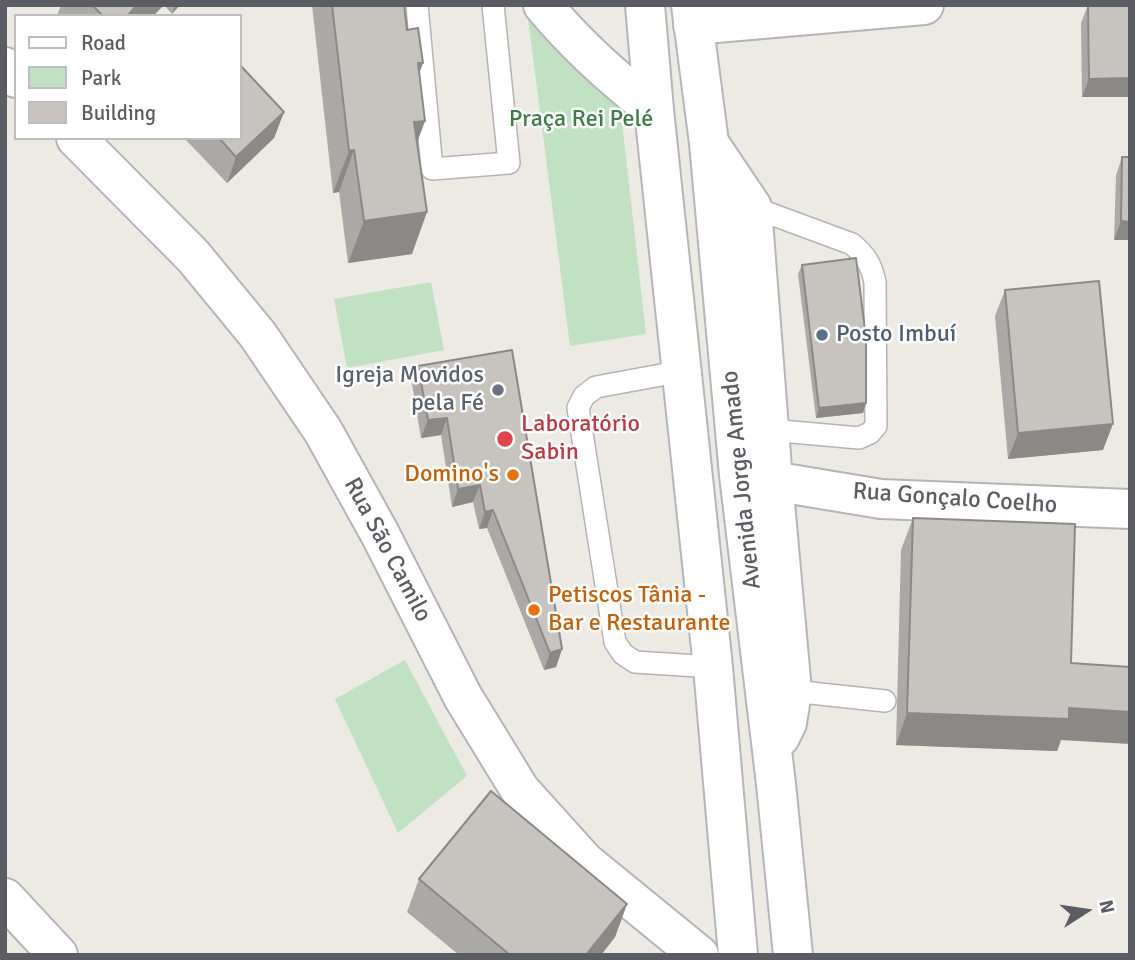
<!DOCTYPE html>
<html>
<head>
<meta charset="utf-8">
<style>
  body { margin:0 }
  #map { position:relative; width:1135px; height:960px; overflow:hidden; background:#eceae2; font-family:Signika,sans-serif }
  canvas { display:block }
  .frame { position:absolute; inset:0; border:7px solid #5b5d62; pointer-events:none }
  .legend { position:absolute; left:14px; top:14px; width:228px; height:126px; box-sizing:border-box; background:#fff; border:2px solid #bdbec0; margin:0; padding:9px 12px; list-style:none; font-size:21px; color:#5b5d62 }
  .legend li { display:flex; align-items:center; gap:14px; height:35px }
  .legend b { width:35px; border:2px solid #bdbec0 }
  .north { position:absolute; left:1051px; top:876px; width:70px; height:70px; -webkit-text-stroke:5px #fff; paint-order:stroke; rotate:78deg; font-size:19px; font-weight:700; line-height:28px; text-align:center; color:#5b5d62 }
  .north::after { content:''; display:block; margin:auto; width:24px; height:32px; background:#5b5d62; clip-path:polygon(50% 0,100% 100%,50% 72%,0 100%) }
</style>
</head>
<body>
<div id="map">
<canvas width="1135" height="960"></canvas>
<div class="frame"></div>
<ul class="legend">
<li><b style="height:9px;background:#fff"></b>Road</li>
<li><b style="height:19px;background:#c1e1c3"></b>Park</li>
<li><b style="height:19px;background:#c7c4c0"></b>Building</li>
</ul>
<div class="north">N</div>
</div>
<script>
const context = document.querySelector('canvas').getContext('2d');
context.lineJoin = 'round';
function fillPath(path, color) {
  context.fillStyle = color;
  context.fill(path, 'evenodd');
}
function strokePath(path, color, width, dash) {
  context.strokeStyle = color;
  context.lineWidth = width;
  context.lineCap = dash ? 'butt' : 'round';
  context.setLineDash(dash || []);
  context.stroke(path);
}
function label(font, color, halo, rows, align = 'center') {
  context.font = font + ' Signika,sans-serif';
  context.lineWidth = 5;
  context.setLineDash([]);
  context.textBaseline = 'middle';
  context.strokeStyle = halo;
  context.fillStyle = color;
  for (const [text, x, y, turn = 0] of rows) {
    context.save();
    context.translate(x, y);
    context.rotate((+turn || 0) * Math.PI / 180);
    context.textAlign = isNaN(turn) ? turn : align;
    if (halo) context.strokeText(text, 0, 0);
    context.fillText(text, 0, 0);
    context.restore();
  }
}
const green = new Path2D(`
  M527,10L619,97L646,334L570,346Z
  M431,282L444,350L347,368L334,299Z
  M405,660L467,776L398,833L335,699Z`);
const lane = new Path2D(`
  M417,5L432,169L509,163L493,5
  M752,207L852,244C866,256 871,264 875,282L876,426L870,433L859,438L770,430
  M683,371L596,387L584,396L578,408L615,642L623,654L635,662L713,667
  M792,691L885,701`);
const street = new Path2D(`
  M543,5C576,45 614,79 654,110
  M693,25L924,5
  M5,67L16,78
  M76,138L193,256L258,335L323,431L380,534L463,697L520,790L585,862L699,955
  M742,476L881,499L1130,509
  M5,898L58,955`);
const secondary = new Path2D(`
  M645,5L654,110L713,667L738,955
  M691,5L709,143L739,475L776,784L793,955
  M711,146L752,207L773,481L792,691L787,723L780,737`);
const wall = new Path2D(`
  M61,5H180L172,14L164,5L153,16H57Z
  M312,5H404L407,30L423,63L419,73L417,143L412,254L348,263L339,192L333,193Z
  M1088,5H1130L1082,97L1081,23Z
  M284,112L274,138L227,183L184,138H240Z
  M1122,157L1130,240H1114L1116,175Z
  M802,265L866,403L863,413L816,418L798,274Z
  M1005,290L1103,450L1008,459L995,316Z
  M512,350L562,649L556,667L544,670L487,528L479,529L473,502L452,507L441,435L421,438L412,384L418,366Z
  M913,518L1061,740L1057,751L896,745L901,550Z
  M419,879L627,904L615,937L601,955H459L407,912Z`);
const shadedWall = new Path2D(`
  M137,5H164L153,16H127Z
  M175,5H180L172,14Z
  M418,63H423L407,105Z
  M1130,78V97H1082L1089,79Z
  M284,112L274,138L227,183L236,157Z
  M425,121L410,162L414,122Z
  M354,150L339,192L333,193L349,151Z
  M427,212L412,254L348,263L364,221Z
  M1121,221L1130,222V240H1114Z
  M866,403L863,413L816,418L819,408Z
  M447,418L441,435L421,438L428,420Z
  M1113,424L1103,450L1008,459L1018,433Z
  M480,485L473,502L452,507L458,489Z
  M493,510L487,528L479,529L485,512Z
  M562,649L556,667L544,670L550,653Z
  M1069,708L1130,712V744L1061,740L1057,751L896,745L907,713Z
  M627,904L615,937L601,955H586Z`);
const building = new Path2D(`
  M92,5H137L127,16H103Z
  M332,5H404L407,30L418,28L423,63H418L425,121L414,122L427,212L364,221L354,150L349,151Z
  M1088,5H1130V78L1089,79Z
  M240,65L284,112L236,157L219,138H240Z
  M1122,157H1130V222L1121,221Z
  M856,258L866,338V403L819,408L802,265Z
  M1099,281L1113,424L1018,433L1005,290Z
  M512,350L562,649L550,653L493,510L485,512L480,485L458,489L447,418L428,420L418,366Z
  M913,518L1075,524L1071,663L1130,667V712L1069,708V719L907,713Z
  M491,791L627,904L586,955H510L419,879Z`);
const markers = [
  [822,335,7,"#5c6f8a"],
  [498,390,7,"#6b7280"],
  [505,439,9,"#e0444e"],
  [513,475,7,"#e8710a"],
  [534,610,7,"#e8710a"]
];
const parkNames = [
  ["Praça Rei Pelé",581,120]
];
const serviceNames = [
  ["Posto Imbuí",836,335]
];
const worshipNames = [
  ["Igreja Movidos",484,376],
  ["pela Fé",484,404]
];
const healthNames = [
  ["Laboratório",521,425],
  ["Sabin",521,453]
];
const foodNames = [
  ["Domino's",499,475],
  ["Petiscos Tânia -",548,596,"left"],
  ["Bar e Restaurante",548,624,"left"]
];
const streetNames = [
  ["Avenida Jorge Amado",742,480,-96],
  ["Rua Gonçalo Coelho",955,499,4],
  ["Rua São Camilo",387,550,62]
];
fillPath(green, '#c1e1c3');
strokePath(lane, '#b3b4b8', 24);
strokePath(street, '#b3b4b8', 42);
strokePath(secondary, '#b4b6bb', 42);
strokePath(lane, '#fff', 21);
strokePath(street, '#fff', 38);
strokePath(secondary, '#fff', 38);
fillPath(wall, '#aba9a5');
fillPath(shadedWall, '#8b8986');
fillPath(building, '#c7c4c0');
strokePath(building, '#8b8986', 2);
for (const [x, y, r, color] of markers) {
  const dot = new Path2D();
  dot.arc(x, y, r, 0, 2 * Math.PI);
  context.fillStyle = color;
  context.fill(dot);
  strokePath(dot, '#fff', 2.5);
}
label('24px', '#3d7e44', '#fff', parkNames);
label('24px', '#4e5e75', '#fff', serviceNames, 'left');
label('24px', '#5b616d', '#fff', worshipNames, 'right');
label('24px', '#be3a42', '#fff', healthNames, 'left');
label('24px', '#c56008', '#fff', foodNames, 'right');
label('24px', '#5b5d62', '#fff', streetNames);
</script>
</body>
</html>
